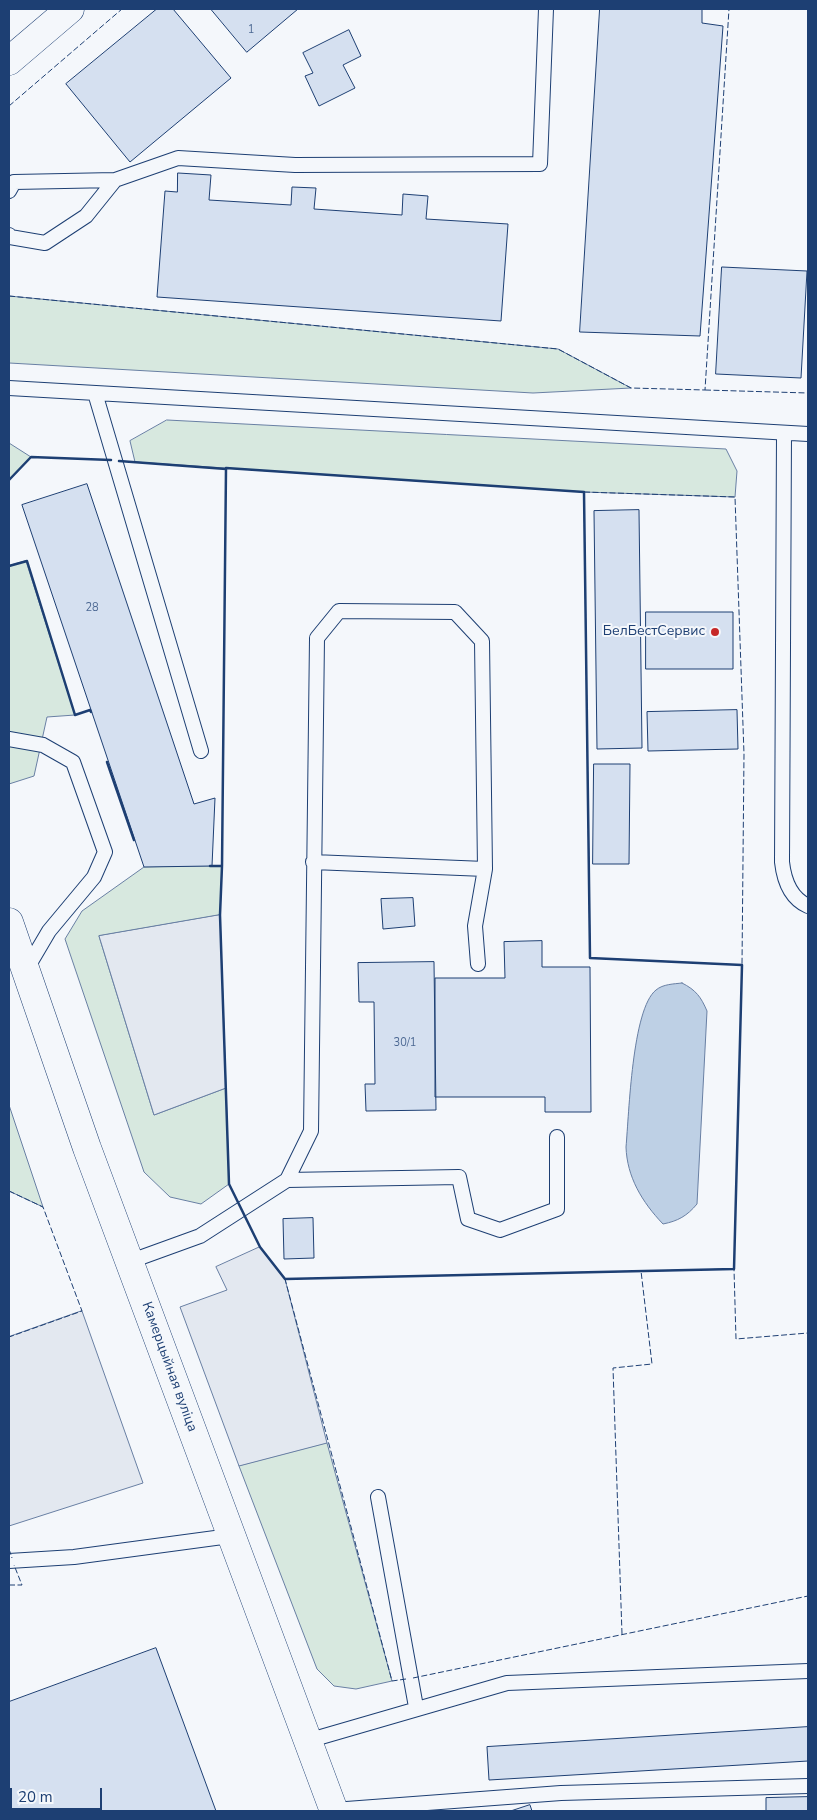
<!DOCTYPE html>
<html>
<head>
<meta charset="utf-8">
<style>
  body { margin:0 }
  #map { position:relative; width:817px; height:1820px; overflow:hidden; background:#f4f7fb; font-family:"Nunito Sans",sans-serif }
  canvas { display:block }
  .frame { position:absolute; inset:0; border:10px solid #1d3f73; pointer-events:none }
  .scale { position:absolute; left:10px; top:1788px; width:92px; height:22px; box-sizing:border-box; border:2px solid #1d3f73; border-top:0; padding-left:6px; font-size:15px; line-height:18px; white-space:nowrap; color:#1d3f73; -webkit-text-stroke:4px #f4f7fb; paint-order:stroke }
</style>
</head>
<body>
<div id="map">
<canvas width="817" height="1820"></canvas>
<div class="frame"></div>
<div class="scale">20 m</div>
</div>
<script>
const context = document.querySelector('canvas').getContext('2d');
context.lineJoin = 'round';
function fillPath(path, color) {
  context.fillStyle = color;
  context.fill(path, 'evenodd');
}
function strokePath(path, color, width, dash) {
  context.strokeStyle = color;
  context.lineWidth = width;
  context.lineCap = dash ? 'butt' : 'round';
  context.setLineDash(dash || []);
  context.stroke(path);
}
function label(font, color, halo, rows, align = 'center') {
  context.font = font + ' "Nunito Sans",sans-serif';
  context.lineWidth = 4;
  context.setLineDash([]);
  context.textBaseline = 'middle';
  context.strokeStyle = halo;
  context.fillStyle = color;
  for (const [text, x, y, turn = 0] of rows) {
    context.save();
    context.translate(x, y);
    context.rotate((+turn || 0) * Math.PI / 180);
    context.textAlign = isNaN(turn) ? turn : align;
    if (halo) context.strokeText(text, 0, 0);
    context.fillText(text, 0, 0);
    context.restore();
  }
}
const green = new Path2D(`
  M9,296L558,349L631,388L533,393L9,363Z
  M167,420L726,449L737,471L735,497L584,492L135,462L130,441Z
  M9,443L31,457L9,480Z
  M26,561L75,715L47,717L34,776L9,784V566Z
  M222,866L220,915L99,936L154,1115L226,1088L229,1184L201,1204L170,1197L144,1172L65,939L82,911L144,867Z
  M9,1105L43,1207L9,1191Z
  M327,1443L392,1681L356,1689L334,1686L317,1669L239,1466Z`);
const parking = new Path2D(`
  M220,915L226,1088L154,1115L99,936Z
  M260,1247L285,1279L327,1443L239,1466L180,1307L227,1290L216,1267Z
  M82,1311L143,1483L9,1526V1337Z`);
const water = new Path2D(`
  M682,983C696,990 701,997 707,1011L697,1204C687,1216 678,1221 663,1224C642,1202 627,1177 626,1147C629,1114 632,1009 656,990C663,984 674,984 682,983Z`);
const building = new Path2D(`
  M157,9H173L231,78L130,162L66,84Z
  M211,9H298L247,52Z
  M600,9H702V23L723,26L700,336L580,332Z
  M349,30L361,56L343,65L355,88L319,106L305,76L313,73L303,53Z
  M178,173L211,175L209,200L291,205L292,187L316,188L314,209L402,215L403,194L428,196L426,219L508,224L501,321L157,297L165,191L177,192Z
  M722,267L807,271L801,378L716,374Z
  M87,484L194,804L215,798L212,866L144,867L22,505Z
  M639,510L642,748L597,749L594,511Z
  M646,612H733V669H646Z
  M737,710L738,749L648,751L647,712Z
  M594,764H630L629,864H593Z
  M413,898L415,926L383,929L381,899Z
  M542,941V967H590L591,1112H545V1097H435V978H505L504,942Z
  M434,962L436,1110L366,1111L365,1084H375L374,1002H359L358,963Z
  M313,1218L314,1258L284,1259L283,1219Z
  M156,1648L216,1811H9V1702Z
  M808,1727V1761L489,1780L487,1747Z
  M808,1797V1811H766V1798Z
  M530,1805L532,1811H511Z`);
const lane = new Path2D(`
  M9,191L14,182L115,180L178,158L295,165L540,164L546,9
  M9,235L10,237L45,243L86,216L115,180
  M9,388L808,434
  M95,393L201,751
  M784,434L782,862C784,880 790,898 808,906
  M9,739L43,745L73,762L105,852L94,877L49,931L26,970
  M313,862L485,869
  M287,1180L459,1177L468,1219L500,1230L557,1209V1137
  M131,1261L200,1236L287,1180L311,1131L317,638L339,611L455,612L482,641L485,869L475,926L478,964
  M378,1497L416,1707
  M9,1561L74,1557L230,1536
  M307,1741L507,1683L808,1671
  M333,1810L561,1793L808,1786`);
const street = new Path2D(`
  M9,61L70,9`);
const secondary = new Path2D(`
  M9,922L87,1148L334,1811`);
const fence = new Path2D(`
  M9,106L122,9
  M9,296L558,349L631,388L705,390L729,9
  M705,390L808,393
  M584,492L735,497L744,754L742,965L590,958Z
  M9,1191L43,1207L82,1311L9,1337
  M9,1549L12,1558
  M9,1585H22L14,1565
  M622,1634L613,1368L652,1364L641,1271
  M413,1678L808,1596
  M406,1679L392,1681L285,1279L734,1269L736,1339L808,1333`);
const wall = new Path2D(`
  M119,461L226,469
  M226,468L584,492L590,958L742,965L734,1269L285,1279L260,1247L229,1184L220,915L222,866Z
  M9,480L31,457L111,460
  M9,566L27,561L75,715L90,710L91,712
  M107,762L134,840
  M210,866H222V864`);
const markers = [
  [715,632,5,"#c62828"]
];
const numberNames = [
  ["1",251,30],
  ["28",92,608],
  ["30/1",405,1043]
];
const poiNames = [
  ["БелБестСервис",705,632]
];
const streetNames = [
  ["Камерцыйная вуліца",169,1367,70]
];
fillPath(green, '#d7e8df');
strokePath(green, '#687fa3', 1);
fillPath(parking, '#e3e8f0');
strokePath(parking, '#687fa3', 1);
fillPath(water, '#bed0e5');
strokePath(water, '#687fa3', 1);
fillPath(building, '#d5e0f0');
strokePath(building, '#1d3f73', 1);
strokePath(lane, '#1d3f73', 16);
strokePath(street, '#1d3f73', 29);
strokePath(secondary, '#1d3f73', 29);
strokePath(lane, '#f4f7fb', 14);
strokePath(street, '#f4f7fb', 28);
strokePath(secondary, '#f4f7fb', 28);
strokePath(fence, '#1d3f73', 1, [6, 2.5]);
strokePath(wall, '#1d3f73', 2.5);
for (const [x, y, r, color] of markers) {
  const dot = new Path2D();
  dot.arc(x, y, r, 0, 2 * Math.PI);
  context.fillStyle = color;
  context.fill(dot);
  strokePath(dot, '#f4f7fb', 2);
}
label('11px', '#4b6792', null, numberNames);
label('14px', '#1d3f73', '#f4f7fb', poiNames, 'right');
label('14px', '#1d3f73', '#f4f7fb', streetNames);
</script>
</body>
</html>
